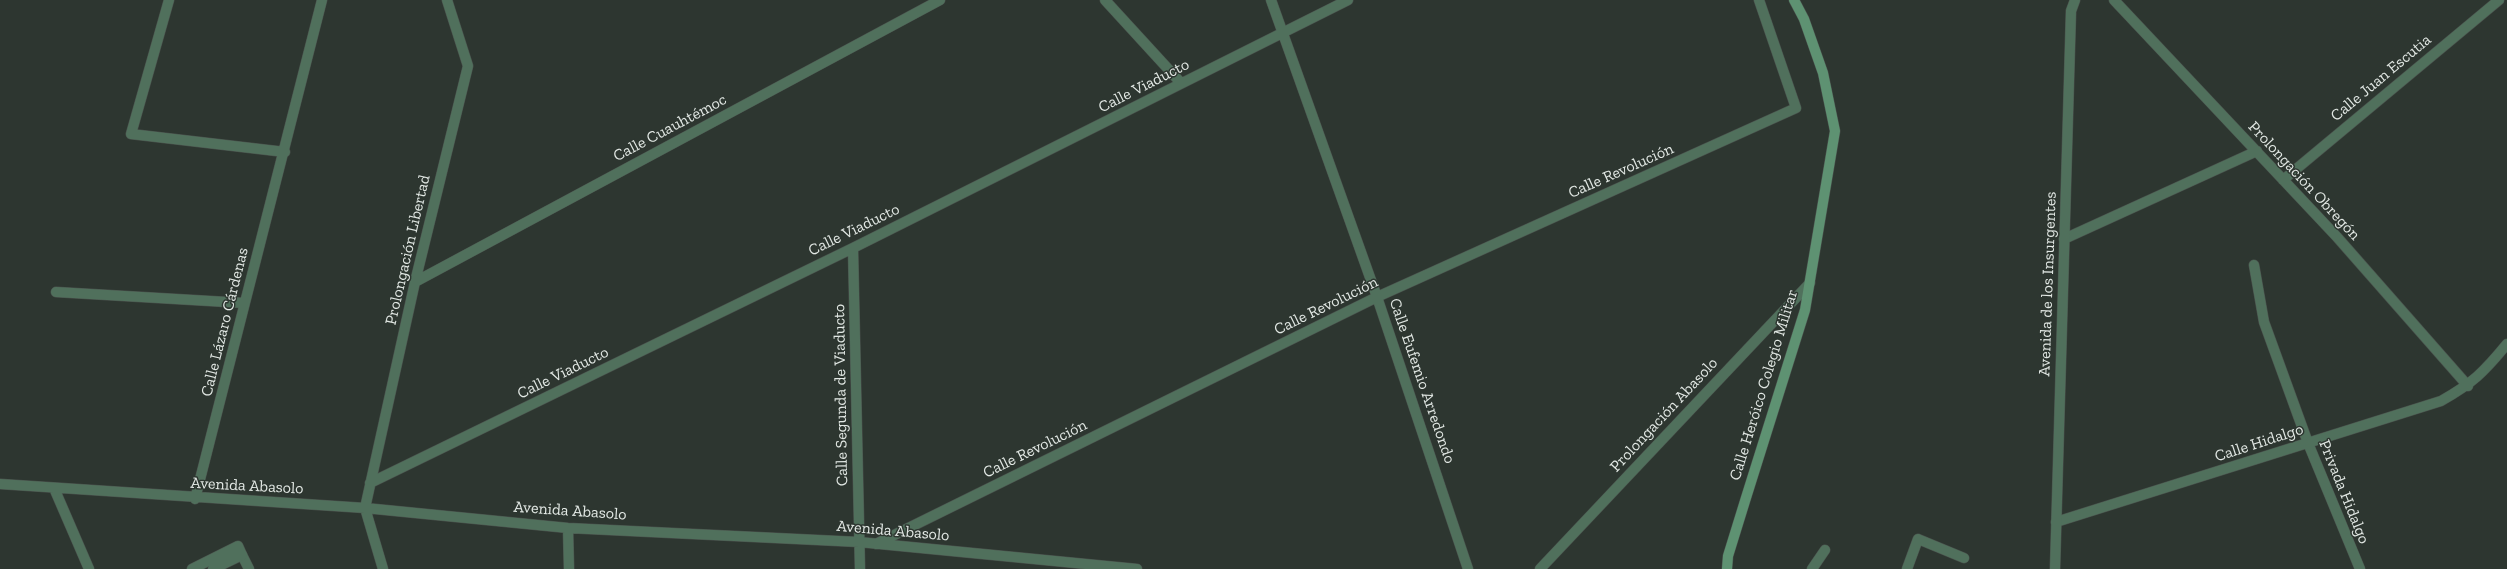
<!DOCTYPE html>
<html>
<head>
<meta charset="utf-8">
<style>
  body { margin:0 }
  canvas { display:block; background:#2d3630 }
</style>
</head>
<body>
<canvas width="2507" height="569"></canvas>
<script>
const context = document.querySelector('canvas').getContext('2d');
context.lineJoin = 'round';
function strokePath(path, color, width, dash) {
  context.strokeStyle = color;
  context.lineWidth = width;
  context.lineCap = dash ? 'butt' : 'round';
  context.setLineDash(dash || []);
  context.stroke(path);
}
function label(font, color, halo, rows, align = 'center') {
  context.font = font + ' "Zilla Slab",serif';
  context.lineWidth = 3;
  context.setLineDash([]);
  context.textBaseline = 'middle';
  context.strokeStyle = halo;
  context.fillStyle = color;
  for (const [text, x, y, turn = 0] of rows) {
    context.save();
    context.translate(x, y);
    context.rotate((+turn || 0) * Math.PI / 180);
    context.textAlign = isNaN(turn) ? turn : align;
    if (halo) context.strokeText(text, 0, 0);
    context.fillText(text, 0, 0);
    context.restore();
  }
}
const minor = new Path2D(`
  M169,0L131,134L285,152
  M1105,0L1181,83
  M1271,0L1377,297L1468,569
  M2114,0L2337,237L2468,386
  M2283,180L2499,0
  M2064,239L2257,151
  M853,248L860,569
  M2254,265L2264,322L2308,443L2360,569
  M415,282L940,0
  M56,292L244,303
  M370,483L853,248L1348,0
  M0,484L365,508L568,528L859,542L1137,569
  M54,488L89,569
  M195,499L322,0
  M2056,522L2441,401C2473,383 2484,372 2507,344
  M568,528L569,569
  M876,544L1377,297L1796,108L1759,0
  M242,555L249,569
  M383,569L365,508L415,282L468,66L447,0
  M1540,569L1810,283
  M1812,569L1825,550
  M1907,569L1918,539L1964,558`);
const tertiary = new Path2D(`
  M192,569L238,546L242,555L213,569
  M2055,569L2071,11L2075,0`);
const secondary = new Path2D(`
  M1727,569L1728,556L1745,501L1805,310L1835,131L1823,73L1804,19L1794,0`);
const streetNames = [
  ["Calle Juan Escutia",2381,78,-40],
  ["Calle Viaducto",1144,86,-27],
  ["Calle Cuauhtémoc",670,128,-28],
  ["Calle Revolución",1621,171,-24],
  ["Prolongación Obregón",2304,181,47],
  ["Calle Viaducto",854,230,-26],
  ["Prolongación Libertad",408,250,-77],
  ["Avenida de los Insurgentes",2048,284,-88],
  ["Calle Revolución",1326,306,-26],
  ["Calle Lázaro Cárdenas",225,322,-76],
  ["Calle Viaducto",563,373,-26],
  ["Calle Eufemio Arredondo",1422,381,71],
  ["Calle Heróico Colegio Militar",1764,385,-73],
  ["Calle Segunda de Viaducto",841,395,-91],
  ["Prolongación Abasolo",1664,415,-47],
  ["Calle Hidalgo",2259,443,-18],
  ["Calle Revolución",1035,449,-26],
  ["Avenida Abasolo",247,486,3],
  ["Privada Hidalgo",2344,492,68],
  ["Avenida Abasolo",570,511,4],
  ["Avenida Abasolo",893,531,5]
];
strokePath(minor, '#4a524d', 11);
strokePath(tertiary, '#4a524d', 11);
strokePath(secondary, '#4a524d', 11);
strokePath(minor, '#50705c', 10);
strokePath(tertiary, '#50705c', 10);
strokePath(secondary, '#5e9272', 10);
label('16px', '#e2e8e4', '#2d3630', streetNames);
</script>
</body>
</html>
